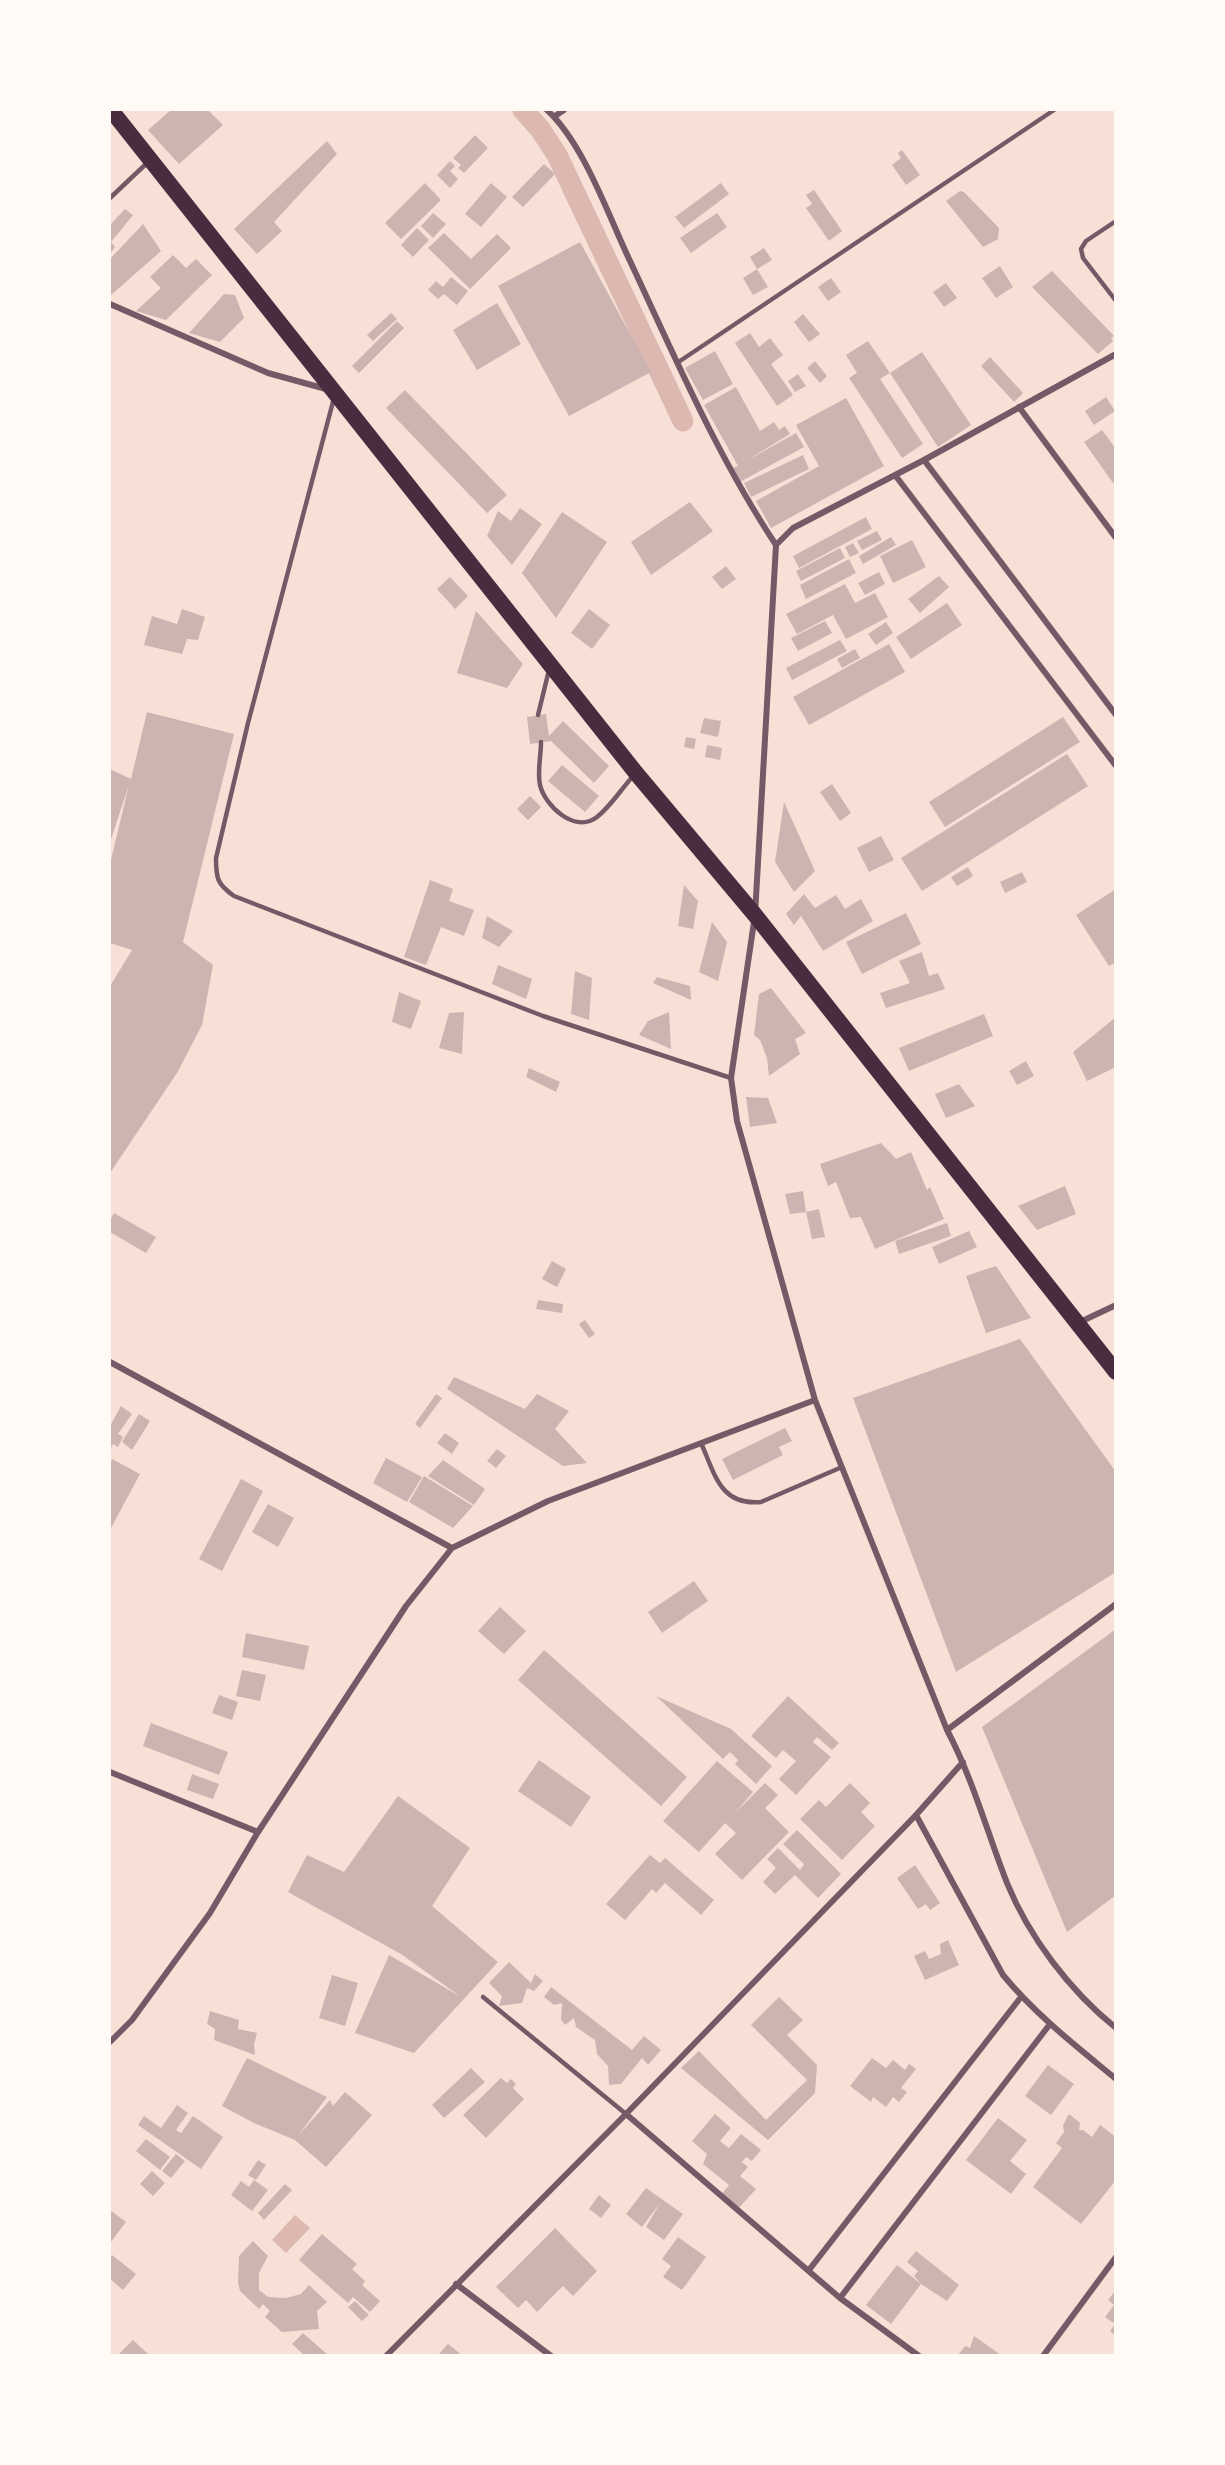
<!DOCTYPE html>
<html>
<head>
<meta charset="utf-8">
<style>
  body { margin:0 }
  #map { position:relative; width:1225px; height:2465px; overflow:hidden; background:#f7e1d7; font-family:Roboto,sans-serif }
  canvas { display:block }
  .frame { position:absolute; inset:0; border:111px solid #fffaf5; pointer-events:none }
</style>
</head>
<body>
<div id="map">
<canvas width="1225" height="2465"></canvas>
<div class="frame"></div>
</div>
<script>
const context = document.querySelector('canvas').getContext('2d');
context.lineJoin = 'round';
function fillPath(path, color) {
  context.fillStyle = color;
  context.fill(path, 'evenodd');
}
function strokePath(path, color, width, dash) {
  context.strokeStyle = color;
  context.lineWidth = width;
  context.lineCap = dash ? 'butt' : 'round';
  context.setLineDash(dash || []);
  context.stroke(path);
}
const water = new Path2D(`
  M295,2215L310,2228L286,2253L272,2240Z`);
const canal = new Path2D(`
  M523,110L540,129L557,155L683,421`);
const building = new Path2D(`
  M171,110H208L223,125L179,164L148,130Z
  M475,135L488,148L464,173L458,168L461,165L453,158Z
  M327,141L337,154L274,222L282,231L257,254L234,229Z
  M902,150L920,175L906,185L892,165L901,158L898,153Z
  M450,161L455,166L450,171L458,179L450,188L437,175Z
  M544,164L555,174L523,207L512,197Z
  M425,183L441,200L401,239L385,223Z
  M491,183L507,197L481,227L465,214Z
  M721,183L729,194L684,228L675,217Z
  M814,190L842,231L829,241L806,208L812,204L806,195Z
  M960,191L964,192L999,228L998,239L983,247L946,201Z
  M125,209L133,215L111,242L115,247L110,254V225Z
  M433,213L446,224L433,238L421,226Z
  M717,213L727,227L691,253L680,238Z
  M143,224L161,251L110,296V259Z
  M417,228L429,240L413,257L401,245Z
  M444,233L471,259L497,234L511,248L470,289L428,248Z
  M580,242L651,372L569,416L498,286Z
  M764,248L772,260L757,269L768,287L753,295L743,278L757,269L750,257Z
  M173,255L186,268L196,259L212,275L166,320L136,311L161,288L150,277Z
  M1000,266L1013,287L996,298L982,278Z
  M1052,271L1114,336L1111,338L1113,341L1098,354L1032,287Z
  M451,277L468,291L457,305L444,294L438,299L428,290L436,281L443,287Z
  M831,278L841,292L828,301L818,287Z
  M946,283L957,298L944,307L933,292Z
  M224,294L235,295L244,318L220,342L189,333Z
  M497,303L521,344L477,370L453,330Z
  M391,313L397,319L373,341L367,335Z
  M803,314L820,334L809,342L794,322Z
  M397,321L404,328L359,373L352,366Z
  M750,333L759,347L770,338L783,355L771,364L793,395L777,406L735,343Z
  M868,341L890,373L880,379L923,444L902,458L849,378L857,373L846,355Z
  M715,351L733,384L703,400L685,368Z
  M922,352L971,425L938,447L890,373Z
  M990,357L1023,393L1014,402L981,366Z
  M815,361L827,376L820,383L807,368Z
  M798,374L806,386L795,392L788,381Z
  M736,387L760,431L774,422L779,430L785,426L790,434L746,461L796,433L804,447L740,482L733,468L738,466L704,405Z
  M405,390L507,495L487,513L386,408Z
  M1106,397L1115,411L1094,425L1085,411Z
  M846,398L884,466L771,528L756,501L819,466L796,425Z
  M1102,430L1116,449V481L1113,483L1084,442Z
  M803,455L809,469L751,497L744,483Z
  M690,502L713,531L651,575L631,542Z
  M520,508L542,524L512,565L487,536L498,511L511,521Z
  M562,512L607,542L556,618L522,573Z
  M866,517L872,529L799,568L793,556Z
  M877,531L882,540L862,550L857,541Z
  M891,537L896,545L863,564L859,556Z
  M912,540L926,567L893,583L880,556Z
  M853,543L859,553L850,557L845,547Z
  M840,548L845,558L801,581L796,571Z
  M849,559L856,573L806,599L800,585Z
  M726,566L736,579L722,589L712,577Z
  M879,572L885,584L865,595L858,583Z
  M939,576L949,587L920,613L908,599Z
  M450,577L468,596L455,609L437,589Z
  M845,584L855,603L875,593L888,617L846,639L833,615L797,634L786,614Z
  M947,603L962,625L911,659L896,637Z
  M182,609L205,617L198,640L187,639L182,654L144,645L152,616L177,624Z
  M589,609L610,625L592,649L571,633Z
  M476,611L523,664L507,688L457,673Z
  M825,621L832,633L798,651L791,638Z
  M886,622L893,633L876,645L868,634Z
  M840,640L847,651L792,680L786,668Z
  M889,644L905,672L809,725L793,697Z
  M855,649L860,658L842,668L837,659Z
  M147,712L234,734L183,942L213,965L202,1025L177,1073L110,1173V986L132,950L110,943V864L129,785L110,842V769L131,779Z
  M546,714L549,736L563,721L609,766L594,783L551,741L530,744L527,717Z
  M1063,717L1080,742L945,827L929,802Z
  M704,718L721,721L718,737L700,733Z
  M686,737L696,739L694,749L684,747Z
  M707,745L722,748L720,760L705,757Z
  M1067,754L1088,786L922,891L901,858Z
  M562,765L599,796L585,812L548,781Z
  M832,784L851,813L840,821L820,792Z
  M530,796L541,807L528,820L517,809Z
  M784,802L815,871L794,892L775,862Z
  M881,836L894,860L869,872L857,848Z
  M968,867L973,876L957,886L951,877Z
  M1022,872L1027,882L1005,893L1000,882Z
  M430,880L453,889L449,901L474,910L464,936L441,927L426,965L404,957Z
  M684,885L698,901L693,929L678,926Z
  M1116,889V962L1109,966L1076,915Z
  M804,894L815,908L836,895L845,909L861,899L873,921L823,951L801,916L794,925L786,914Z
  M906,913L921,944L862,974L846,942Z
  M487,916L513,931L499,947L482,938Z
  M712,922L727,942L718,981L699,972Z
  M922,952L929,976L938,973L945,989L886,1008L880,993L910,983L899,961Z
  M498,965L532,979L526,999L492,984Z
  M575,971L592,978L589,1020L571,1014Z
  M657,977L690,986L691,1000L653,983Z
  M771,988L806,1033L795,1039L800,1054L769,1076L767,1058L760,1040L754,1035L759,994Z
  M399,992L421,1001L411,1029L392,1022Z
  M464,1012L462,1054L439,1048L449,1013Z
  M669,1012L671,1049L639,1035L648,1021Z
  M984,1014L993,1036L909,1071L899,1048Z
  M1116,1017V1067L1087,1081L1073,1052Z
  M1026,1061L1034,1076L1017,1085L1009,1071Z
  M529,1068L560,1082L556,1092L526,1077Z
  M959,1084L975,1106L946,1118L935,1094Z
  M746,1097L768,1098L777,1123L750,1127Z
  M881,1143L896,1159L911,1152L927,1190L930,1187L944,1219L875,1249L861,1217L850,1218L836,1182L828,1186L820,1164Z
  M1065,1186L1076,1214L1037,1230L1018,1206Z
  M803,1191L806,1212L790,1214L785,1194Z
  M819,1209L825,1237L812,1239L806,1212Z
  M114,1213L156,1237L146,1253L110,1232V1220Z
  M947,1223L951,1236L899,1254L895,1241Z
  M969,1231L977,1247L939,1264L932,1247Z
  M552,1261L566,1269L557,1287L542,1279Z
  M996,1266L1031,1318L986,1333L966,1276Z
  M538,1300L563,1304L562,1313L536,1309Z
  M585,1320L595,1334L589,1338L579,1324Z
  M1020,1339L1116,1472V1572L956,1672L853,1398Z
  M454,1377L525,1409L537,1394L569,1411L555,1429L587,1463L563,1466L447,1389Z
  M436,1394L442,1398L420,1428L415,1424Z
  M121,1406L132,1414L118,1434L123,1437L118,1447L113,1444L110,1450V1426Z
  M139,1414L150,1421L132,1450L122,1442Z
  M785,1428L792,1441L779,1447L783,1455L733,1480L722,1459Z
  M445,1433L459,1443L452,1454L437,1443Z
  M497,1449L506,1456L496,1468L487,1461Z
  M386,1458L422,1477L407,1502L373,1483Z
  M112,1459L140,1474L110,1530V1465Z
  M443,1460L485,1489L474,1505L428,1476Z
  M424,1476L473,1506L453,1528L409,1502Z
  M241,1479L263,1491L222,1571L199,1559Z
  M268,1504L294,1518L278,1547L252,1532Z
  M694,1581L708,1601L662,1633L648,1612Z
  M500,1607L526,1631L504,1654L478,1631Z
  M1116,1629V1895L1067,1932L982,1727Z
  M246,1633L309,1646L304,1670L242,1657Z
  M544,1650L687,1777L661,1806L518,1680Z
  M242,1670L266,1675L260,1701L236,1696Z
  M219,1695L238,1702L232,1720L212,1713Z
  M656,1696L731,1729L772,1766L756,1784L735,1764L738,1760L730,1752L723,1759Z
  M788,1696L839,1743L832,1750L817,1737L813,1742L831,1757L796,1795L779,1779L796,1761L783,1750L776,1758L751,1736Z
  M151,1723L228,1752L219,1775L143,1746Z
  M539,1760L591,1797L571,1827L518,1791Z
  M717,1761L753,1792L735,1813L765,1783L778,1795L765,1808L789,1832L742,1880L715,1854L736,1833L725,1823L699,1852L663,1821Z
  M192,1774L219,1784L213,1799L187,1790Z
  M850,1783L870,1803L861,1812L875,1826L842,1860L800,1819L819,1800L826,1807Z
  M398,1796L470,1848L432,1906L498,1962L414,2053L355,2033L389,1955L461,1997L401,1954L288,1892L307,1855L344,1872Z
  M797,1830L841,1874L818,1898L795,1875L775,1894L763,1882L776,1868L767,1859L778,1848L800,1870L804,1864L783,1844Z
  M650,1855L660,1863L665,1858L714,1900L701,1915L665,1883L656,1893L652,1889L625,1920L606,1904Z
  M915,1865L940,1903L930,1910L926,1904L918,1909L897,1878Z
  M948,1940L959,1965L925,1980L914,1956L925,1951L929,1959L941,1954L940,1944Z
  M509,1962L531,1983L535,1974L543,1981L534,1991L527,1988L522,2003L499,2006L502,1996L489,1983Z
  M332,1975L358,1983L345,2026L319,2018Z
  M551,1987L632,2050L644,2036L661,2050L648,2065L642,2058L621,2084L609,2085L608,2066L597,2054L595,2040L576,2027L574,2018L565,2025L561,2020L562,2003L554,2005L544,1997Z
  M779,1997L803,2020L787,2035L817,2065L815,2093L768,2140L681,2068L699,2051L766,2120L807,2080L751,2025Z
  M210,2011L239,2020L238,2029L257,2033L254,2045L255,2055L214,2040L215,2029L207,2024Z
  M247,2058L327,2097L298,2136L330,2100L333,2106L345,2092L372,2115L326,2167L295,2140L254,2123L222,2106Z
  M872,2058L886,2068L893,2060L905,2070L909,2064L916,2069L901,2088L907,2092L899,2102L893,2097L886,2107L873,2097L871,2102L850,2086Z
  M1048,2065L1074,2084L1051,2115L1025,2096Z
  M471,2068L485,2082L444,2118L432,2105Z
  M501,2078L507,2083L511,2079L516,2084L513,2088L524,2099L486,2138L463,2115Z
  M177,2105L188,2113L176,2130L181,2133L193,2116L223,2137L201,2169L138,2125L144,2116L161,2128Z
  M715,2114L731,2128L720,2141L729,2148L741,2134L761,2150L752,2161L746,2157L742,2162L748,2167L740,2176L756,2189L738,2209L721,2195L729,2185L703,2164L707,2154L692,2141Z
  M1069,2114L1080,2123L1079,2130H1083L1092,2137L1100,2125L1116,2137V2180L1081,2224L1033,2187L1062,2148L1056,2143L1064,2132L1063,2125Z
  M998,2118L1027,2140L1010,2161L1026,2174L1011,2194L966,2160Z
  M146,2139L170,2157L160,2170L136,2151Z
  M176,2154L185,2161L171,2178L162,2171Z
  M258,2160L266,2165L256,2180L248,2175Z
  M152,2171L165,2183L153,2196L140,2184Z
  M254,2180L268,2190L252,2211L231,2195L241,2181L249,2187Z
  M285,2184L292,2190L264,2220L258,2213Z
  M646,2188L683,2214L664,2240L646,2227L660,2203L642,2227L626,2214Z
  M599,2195L611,2205L601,2218L589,2209Z
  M110,2210L126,2222L110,2243Z
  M555,2228L597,2271L573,2296L563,2286L537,2312L526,2300L518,2308L496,2287Z
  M322,2234L357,2264L352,2269L365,2281L362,2285L380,2301L370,2312L353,2297L348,2303L299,2260Z
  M678,2237L706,2257L682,2290L663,2277L671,2266L662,2259Z
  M253,2241L268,2256L259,2273V2290L268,2297L286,2298L301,2294L309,2285L327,2302L317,2311L319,2329L282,2332L265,2317L270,2311L263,2304L259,2309L240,2291L238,2283L239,2256Z
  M916,2251L959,2285L947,2301L921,2284L914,2276L918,2271L907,2262Z
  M112,2255L136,2274L123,2290L110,2279V2258Z
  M897,2265L921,2284L891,2324L866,2305Z
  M1116,2290V2336L1110,2331L1115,2324L1105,2317L1114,2305L1108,2300Z
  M355,2301L369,2315L362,2321L348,2307Z
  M303,2333L328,2355H304L292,2344Z
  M974,2336L1001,2355H958L965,2346L970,2348Z
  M133,2340L149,2355H118Z
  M448,2344L462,2355H438Z`);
const service = new Path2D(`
  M110,198L147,163
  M1116,221L1086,241L1081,249L1083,258L1116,301
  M677,363L1054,110
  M334,398L248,723L216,858C216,878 217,884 234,896L543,1016L731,1078
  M538,715L549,670
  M541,742C541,756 537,772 540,785C545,806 575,834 597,817C611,806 622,788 634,775
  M701,1443C715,1474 720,1506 761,1502L842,1467
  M483,1997L626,2114`);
const minor = new Path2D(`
  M547,110C584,144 608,215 630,261C675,357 717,456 776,545L755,915L731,1078L737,1121L815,1400L947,1730C973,1779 987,1832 1007,1883C1029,1937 1070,1991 1116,2028
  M555,116L564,110
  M110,304L268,373L326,389
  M1019,407L1116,538
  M924,460L1116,715
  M895,475L1116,766
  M776,545L793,528L924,460L1116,354
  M1078,1323L1116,1305
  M110,1362L452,1548
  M947,1730L1116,1604
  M110,1772L258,1832
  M916,1815L1003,1975C1036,2015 1076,2046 1116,2079
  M110,2042L132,2020L210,1913L258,1832L406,1606L452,1548L548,1501L815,1400
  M626,2114L840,2298L919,2356
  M809,2270L1021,1997
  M456,2284L551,2356
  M840,2298L1050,2024
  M386,2356L626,2114L916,1815L963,1762
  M1043,2356L1116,2257`);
const trunk = new Path2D(`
  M111,110L636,773L755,915L1116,1372`);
fillPath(water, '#dcb8b0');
strokePath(canal, '#dcb8b0', 21);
fillPath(building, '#ccb4b1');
strokePath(service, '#755966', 4.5);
strokePath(minor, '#755966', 6);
strokePath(trunk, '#4a2c40', 16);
</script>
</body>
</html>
